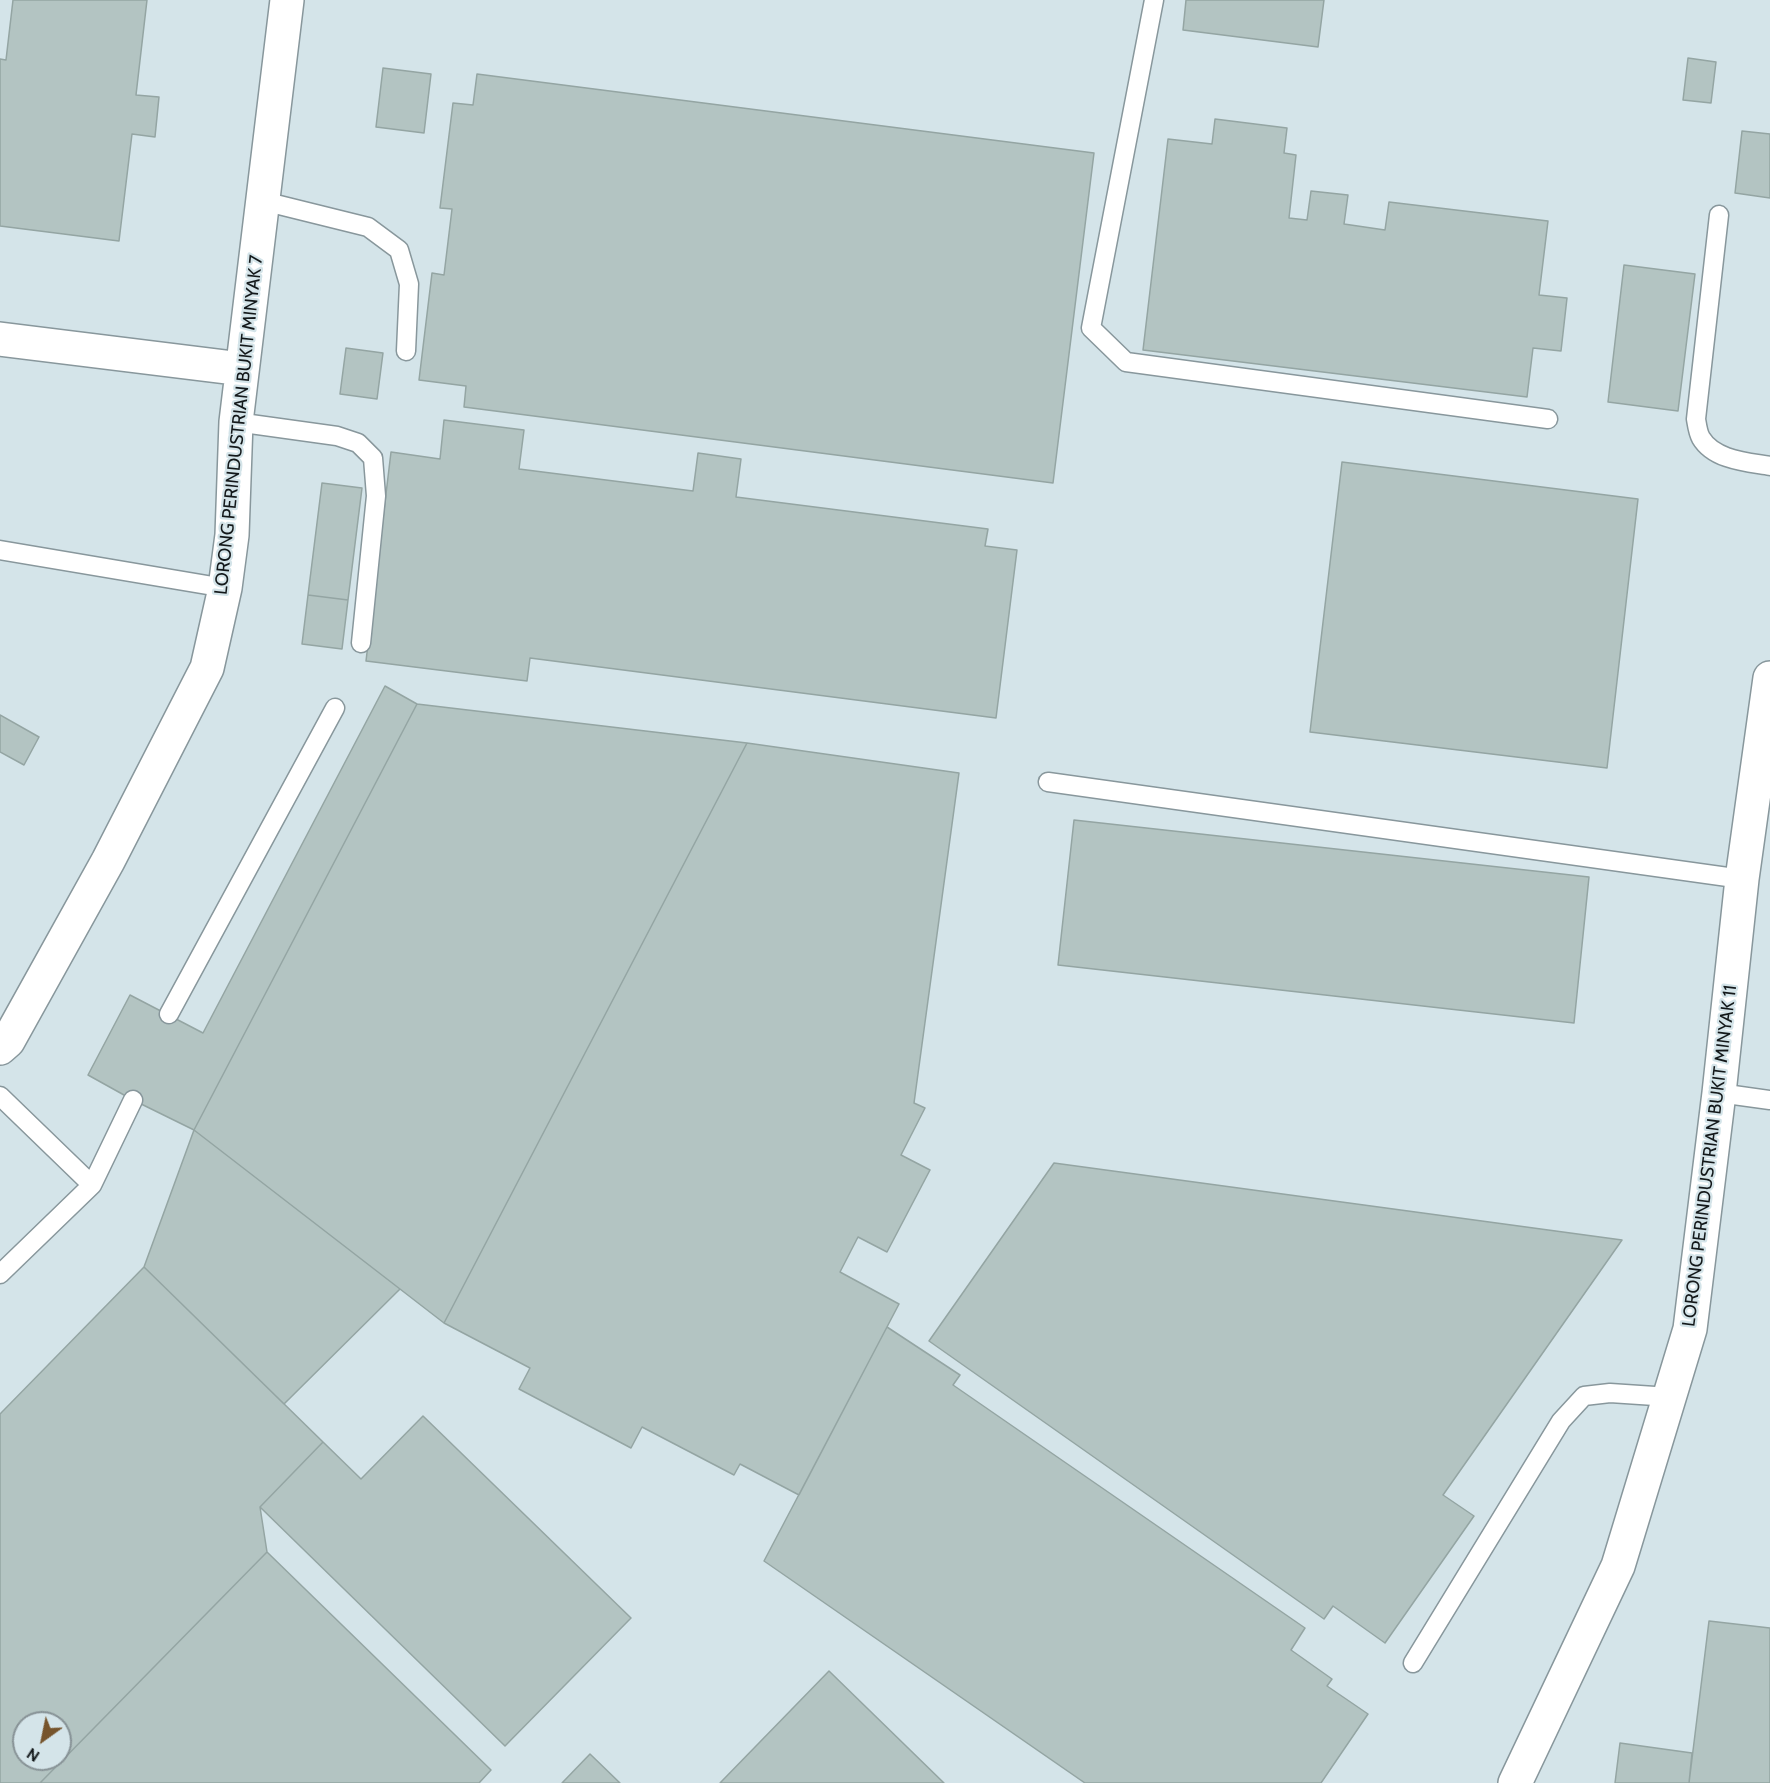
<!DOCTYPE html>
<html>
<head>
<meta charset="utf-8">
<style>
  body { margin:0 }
  #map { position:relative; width:1770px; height:1783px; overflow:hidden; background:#d4e4e9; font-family:Cabin,sans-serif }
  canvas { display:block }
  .north { position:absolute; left:12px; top:1711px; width:60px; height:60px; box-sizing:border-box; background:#d4e4e9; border:2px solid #879296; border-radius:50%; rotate:213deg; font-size:16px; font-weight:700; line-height:24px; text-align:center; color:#13181a }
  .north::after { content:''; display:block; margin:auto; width:21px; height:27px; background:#76542c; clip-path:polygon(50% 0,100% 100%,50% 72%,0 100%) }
</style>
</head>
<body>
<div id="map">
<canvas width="1770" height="1783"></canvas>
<div class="north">N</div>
</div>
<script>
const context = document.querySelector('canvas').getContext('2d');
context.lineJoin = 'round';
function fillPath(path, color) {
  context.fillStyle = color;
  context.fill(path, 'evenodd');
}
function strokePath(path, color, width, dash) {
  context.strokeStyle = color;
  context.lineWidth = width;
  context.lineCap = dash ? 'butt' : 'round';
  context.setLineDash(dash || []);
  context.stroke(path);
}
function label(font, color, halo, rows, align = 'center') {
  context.font = font + ' Cabin,sans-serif';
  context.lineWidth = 4.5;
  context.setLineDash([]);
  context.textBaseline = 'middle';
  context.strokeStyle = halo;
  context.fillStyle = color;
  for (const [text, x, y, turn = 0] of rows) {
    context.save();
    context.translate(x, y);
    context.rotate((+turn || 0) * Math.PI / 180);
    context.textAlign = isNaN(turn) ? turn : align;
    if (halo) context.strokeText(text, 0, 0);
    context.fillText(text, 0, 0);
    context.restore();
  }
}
const building = new Path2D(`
  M13,0H147L136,95L159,97L155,137L132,134L119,241L0,226V59L6,60Z
  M1186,0H1324L1318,47L1183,30Z
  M1688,58L1716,62L1711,103L1683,100Z
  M383,68L431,74L424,133L376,127Z
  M477,74L1094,153L1053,483L464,407L466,386L419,380L432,273L444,275L452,209L440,208L453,103L473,105Z
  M1215,119L1287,128L1284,153L1296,155L1289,218L1307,220L1311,191L1348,195L1344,224L1385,230L1389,202L1548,221L1539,295L1567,298L1561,351L1533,348L1527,397L1143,350L1168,139L1212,144Z
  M1742,131L1770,134V198L1735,193Z
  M1624,265L1695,274L1678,411L1608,402Z
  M346,348L383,353L377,399L340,394Z
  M444,420L524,430L519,469L693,491L698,453L741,459L736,497L988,529L985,546L1017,550L996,718L530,658L527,681L366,661L391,452L440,459Z
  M1342,462L1638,499L1607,768L1310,732Z
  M322,483L362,488L348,600L308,595Z
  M308,595L348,600L342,649L302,644Z
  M385,686L417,704L194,1130L133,1100L88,1075L130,995L203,1033Z
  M417,704L747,743L444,1323L194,1130Z
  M0,715L39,737L24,765L0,752Z
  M747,743L959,773L914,1103L925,1108L901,1155L930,1170L887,1252L858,1237L840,1272L899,1304L799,1495L740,1464L734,1475L642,1427L631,1448L519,1389L530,1368L444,1323Z
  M1074,820L1589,877L1574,1023L1058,965Z
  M194,1130L400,1289L284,1404L144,1267Z
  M1054,1163L1622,1240L1443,1495L1474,1516L1385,1643L1333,1606L1324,1619L929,1341Z
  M144,1267L323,1442L260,1507L267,1552L40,1783H0V1414ZM24,1723H60V1759H24Z
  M887,1327L960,1375L953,1385L1305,1628L1291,1650L1332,1679L1327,1686L1368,1714L1321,1783H1085L764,1561Z
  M423,1416L631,1618L505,1746L260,1507L323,1442L361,1479Z
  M267,1552L491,1770L479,1783H40Z
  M1709,1621L1770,1628V1783H1689Z
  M829,1671L944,1783H720Z
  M1620,1743L1692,1753L1689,1783H1615Z
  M590,1754L620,1783H562Z`);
const service = new Path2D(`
  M1154,0L1091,328L1126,362L1548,419
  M263,201L368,227L399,250L409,284L406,351
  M1719,215L1696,419C1697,425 1698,433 1701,438C1714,460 1747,462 1770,466
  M236,422L337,436L358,443L373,458L376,496L361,643
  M0,550L225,588
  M1048,782L1742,879
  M169,1014L335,708
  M1719,1093L1770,1100
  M0,1096L92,1185
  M0,1274L92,1185L133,1100
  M1413,1663L1561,1421L1584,1396L1610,1393L1670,1397`);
const minor = new Path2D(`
  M0,339L242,369
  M0,1048L8,1041L108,861L207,668L225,588L232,535L236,422L287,0
  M1515,1783L1618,1566L1690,1329L1719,1093L1742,879L1770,678`);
const streetNames = [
  ["LORONG PERINDUSTRIAN BUKIT MINYAK 7",239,425,-84],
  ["LORONG PERINDUSTRIAN BUKIT MINYAK 11",1710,1156,-83]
];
fillPath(building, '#b3c4c2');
strokePath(building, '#94a5a3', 1.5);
strokePath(service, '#88979c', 21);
strokePath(minor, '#88979c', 36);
strokePath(service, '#fff', 18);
strokePath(minor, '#fff', 33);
label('18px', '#13181a', '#d4e4e9', streetNames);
</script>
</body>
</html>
